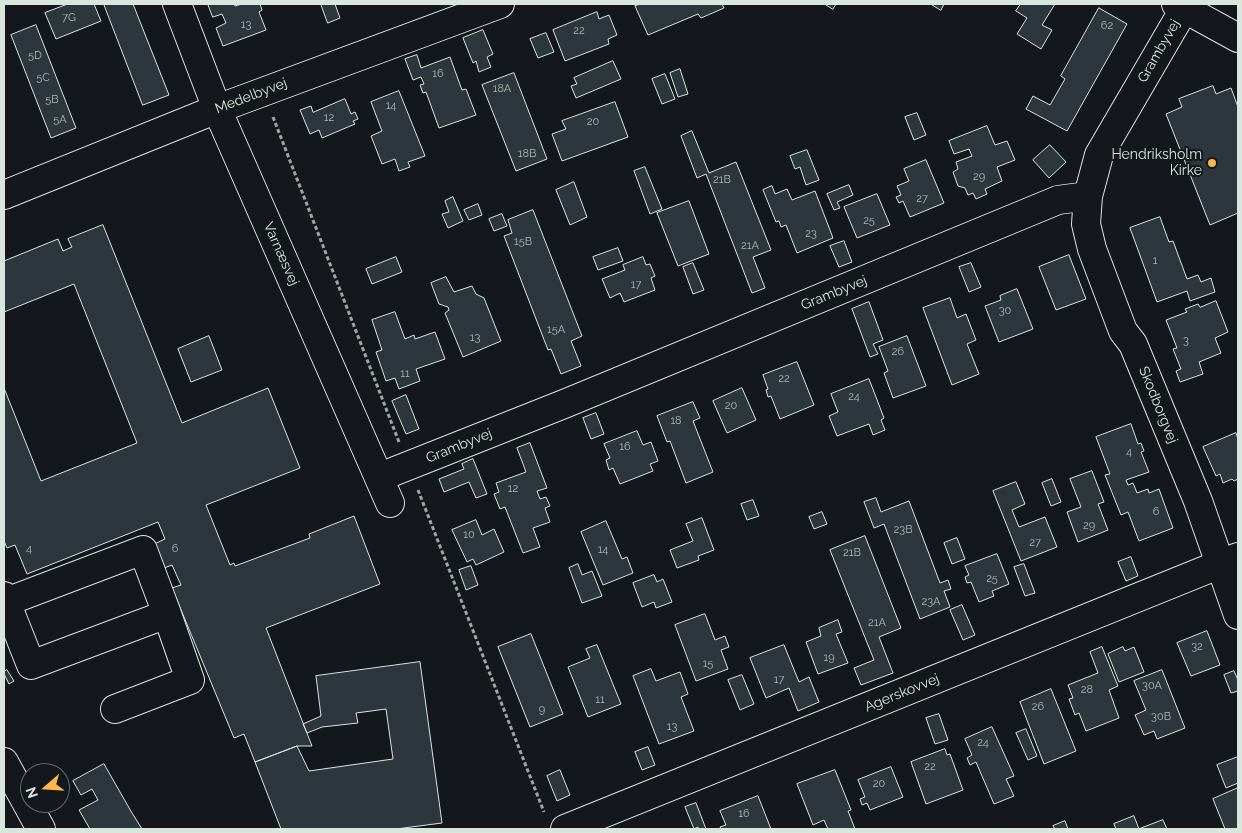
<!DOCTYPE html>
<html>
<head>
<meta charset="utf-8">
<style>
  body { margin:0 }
  #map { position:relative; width:1242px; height:833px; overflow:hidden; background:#14181c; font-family:Raleway,sans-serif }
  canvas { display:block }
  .frame { position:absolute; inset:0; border:5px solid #d8e6dc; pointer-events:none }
  .north { position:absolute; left:20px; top:763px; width:50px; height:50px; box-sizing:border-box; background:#14181c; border:1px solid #626a69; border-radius:50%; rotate:251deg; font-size:14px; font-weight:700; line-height:20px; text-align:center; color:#d8e6dc }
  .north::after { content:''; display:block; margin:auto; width:18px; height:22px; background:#ffb74d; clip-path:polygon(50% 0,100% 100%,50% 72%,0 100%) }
</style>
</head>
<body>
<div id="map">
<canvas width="1242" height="833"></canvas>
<div class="frame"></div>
<div class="north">N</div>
</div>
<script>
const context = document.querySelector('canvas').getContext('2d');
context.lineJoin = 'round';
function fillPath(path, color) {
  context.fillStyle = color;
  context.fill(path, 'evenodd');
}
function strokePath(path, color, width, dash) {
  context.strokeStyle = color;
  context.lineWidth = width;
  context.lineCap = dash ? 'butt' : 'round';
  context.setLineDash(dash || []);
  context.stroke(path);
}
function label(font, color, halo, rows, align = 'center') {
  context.font = font + ' Raleway,sans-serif';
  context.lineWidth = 4;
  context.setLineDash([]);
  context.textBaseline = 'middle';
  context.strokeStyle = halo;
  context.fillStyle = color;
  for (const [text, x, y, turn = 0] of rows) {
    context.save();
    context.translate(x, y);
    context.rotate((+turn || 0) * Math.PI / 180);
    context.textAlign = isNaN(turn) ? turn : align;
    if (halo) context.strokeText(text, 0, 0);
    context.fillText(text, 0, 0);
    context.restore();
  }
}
const building = new Path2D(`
  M68,4H94L101,21L56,39L45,13Z
  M104,4H133L169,95L143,105Z
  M208,4H234L235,6L242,4H260L262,10L259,12L266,30L223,46L216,28L226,23L222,14L213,17Z
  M321,4H335L340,18L328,23Z
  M641,4H722L724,8L701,18L698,14L648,35L635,6Z
  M825,4H836L833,9Z
  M931,4H944L941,10Z
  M1021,4H1055L1042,25L1052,30L1041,49L1017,34L1027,18L1016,11Z
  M1099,8L1127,24L1067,131L1026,109L1033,96L1050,105L1065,79L1061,76Z
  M597,12L599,19L609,15L617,35L608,39L609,44L565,61L553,30Z
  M36,25L76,128L51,138L11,35Z
  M483,30L493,54L487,57L491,67L479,72L476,61L473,63L463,38Z
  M546,33L554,52L538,58L530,39Z
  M417,55L421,68L450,57L462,90L466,89L476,115L439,128L426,92L423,93L420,85L424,84L421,77L413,80L405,59Z
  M613,61L621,79L576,98L571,86L577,84L574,78Z
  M680,69L688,94L678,97L670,73Z
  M514,73L547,159L516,171L482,85Z
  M665,74L675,99L662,104L652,79Z
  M1213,86L1216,94L1231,88L1238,107V213L1210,225L1166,114L1182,107L1179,99Z
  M399,91L425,156L408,162L410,167L399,171L395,159L382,164L371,136L382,131L371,102Z
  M345,99L351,114L355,112L358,119L353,121L355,124L322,138L319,130L310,134L300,110L311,106L313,112Z
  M615,102L628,137L562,161L552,134L566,129L562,121Z
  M917,113L926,135L914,140L905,117Z
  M987,126L995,145L1007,141L1015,160L997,167L1002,181L985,189L987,194L976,199L973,193L968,195L965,188L958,186L953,172L958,169L956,162L972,156L969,149L954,154L949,141Z
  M692,131L709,173L736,162L771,250L753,257L765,288L752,293L706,174L697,178L681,136Z
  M1050,145L1066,162L1049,178L1033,160Z
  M807,150L819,180L806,185L800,167L795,169L790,156Z
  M926,160L944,203L910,217L903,201L899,203L896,197L901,195L897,186L909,181L904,169Z
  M645,167L662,209L650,214L634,171Z
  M574,182L587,217L570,225L556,190Z
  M849,185L853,195L837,202L840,208L834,210L827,194Z
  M772,186L775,194L787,189L792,200L815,191L833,238L797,253L786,225L781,227L779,221L776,222L763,190Z
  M877,194L890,225L857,238L844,207Z
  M453,197L463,221L448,228L442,214L449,212L445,201Z
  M689,201L709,254L678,266L657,213Z
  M478,204L482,215L469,220L464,210Z
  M533,210L582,336L571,341L581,366L561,374L551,349L548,350L504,236L512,233L508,220Z
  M502,214L507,226L494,231L489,219Z
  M1160,217L1169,242L1173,241L1187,279L1198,275L1201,282L1211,278L1215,292L1190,301L1187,291L1157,302L1130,228Z
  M103,225L182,423L268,388L300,468L206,505L230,565L234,563L235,566L310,538L309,534L354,516L380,584L266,628L312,746H297L255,762L244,734L234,738L172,588L181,585L172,565L159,570L150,546L165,539L158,522L27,574L15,545L7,548L4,541V388L41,481L137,443L74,284L4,312V261L58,239L63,251L72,247L68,239Z
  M844,241L852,262L839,267L830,246Z
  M618,248L623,261L598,270L593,257Z
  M1069,255L1086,299L1056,310L1039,267Z
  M396,257L402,272L372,284L366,269Z
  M643,257L646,265L650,264L655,276L651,278L655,290L624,302L620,293L610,298L602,279L625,270L623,265Z
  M693,263L704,290L693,294L683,267Z
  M971,263L981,287L969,292L959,267Z
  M446,277L454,292L472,286L476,294L484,298L501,341L463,357L445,313L449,310L448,307L439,304L431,283Z
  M1017,289L1033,329L999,342L985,306L1001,300L1000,296Z
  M950,298L957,318L966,314L976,340L967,344L979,374L952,385L923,308Z
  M1216,301L1228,332L1215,338L1221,353L1199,362L1203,374L1180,382L1176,371L1181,369L1173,349L1177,348L1166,320L1187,312L1185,309L1198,304L1200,307Z
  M869,302L883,340L873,344L878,354L870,357L852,309Z
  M395,312L405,339L414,335L415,339L435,332L445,359L416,369L420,381L399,389L395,378L386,381L376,352L382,350L372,320Z
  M209,336L222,370L191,382L178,349Z
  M907,336L926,386L893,398L884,373L888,371L879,347Z
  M797,362L814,405L780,419L771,396L768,397L766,390L768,389L763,375Z
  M869,379L884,418L881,420L885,430L873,435L869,424L837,436L829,416L838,412L831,394Z
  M742,388L756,420L727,433L713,401Z
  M406,395L419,429L406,434L392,401Z
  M693,402L700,418L693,421L713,472L686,483L670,441L667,442L657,416Z
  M596,413L604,434L591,439L583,418Z
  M1131,424L1138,444L1141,443L1144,451L1141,452L1149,472L1126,480L1128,485L1133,483L1137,493L1148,489L1149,493L1159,489L1173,528L1139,541L1128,512L1121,515L1105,475L1110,474L1096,437Z
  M637,431L643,445L651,442L658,461L650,464L653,471L620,484L613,468L609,470L606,460L610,458L604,444Z
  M1236,433L1238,439V479L1234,481L1232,479L1223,483L1220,474L1216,476L1203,447Z
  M530,443L547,488L537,491L540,499L546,497L550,506L545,508L550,522L533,528L540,547L523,553L505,507L500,509L494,494L499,492L496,483L526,472L517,448Z
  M473,459L487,494L476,498L469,482L444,492L439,479L464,469L462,464Z
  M1092,471L1104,502L1098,504L1108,530L1078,542L1067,512L1081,507L1070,479Z
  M1052,479L1061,502L1051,506L1042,483Z
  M1016,482L1025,504L1012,510L1019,527L1045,517L1057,547L1021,561L993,491Z
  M876,498L881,512L909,501L940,583L948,580L951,589L944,591L950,607L920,619L884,524L874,528L864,502Z
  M753,500L759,516L747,520L741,504Z
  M822,512L827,524L814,529L809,517Z
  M702,518L714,550L698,556L699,560L677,568L670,550L693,541L686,524Z
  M476,520L482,535L494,529L504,552L476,565L473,559L467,562L452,530Z
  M606,521L622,559L627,557L633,573L603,585L581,532Z
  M865,536L901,628L879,637L893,673L861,685L854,668L874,660L830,550Z
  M957,538L965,559L952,564L944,543Z
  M997,554L1009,584L992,591L994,596L979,602L971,582L967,583L965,577L969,575L965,566Z
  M1131,557L1138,576L1126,581L1118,562Z
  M578,564L582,575L592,571L602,596L582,603L569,568Z
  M1024,564L1035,593L1025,596L1014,567Z
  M471,566L478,585L466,590L459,570Z
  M654,575L657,582L663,579L672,602L656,608L654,602L642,607L633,583Z
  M962,605L975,635L963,640L950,610Z
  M705,614L715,640L725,636L729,647L721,650L728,669L696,681L675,625Z
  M838,620L842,632L836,634L848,663L818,674L806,642L821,636L819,628Z
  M1207,631L1220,665L1191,676L1177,643Z
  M531,634L563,714L530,727L498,647Z
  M597,645L621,704L588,717L568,667L590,658L586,649Z
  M784,645L799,682L809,677L819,702L798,711L789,688L766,698L750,658Z
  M1102,647L1118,686L1109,690L1119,718L1086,731L1079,713L1075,715L1069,699L1073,698L1068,685L1098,673L1090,652Z
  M1123,647L1125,651L1134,647L1144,672L1119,682L1108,654Z
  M420,662L442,823L396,829H281L255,762L297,746L309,771L393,759L386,709L356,713L358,723L322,727L307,733L303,724L321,716L316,676Z
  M651,669L656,681L680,672L688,694L681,697L694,731L659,744L633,676Z
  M7,670L14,681L9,684L4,674V672Z
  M1162,670L1185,728L1157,739L1154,731L1144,735L1135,715L1146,710L1134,681Z
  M1234,671L1238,680V691L1231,693L1224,675Z
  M742,675L754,704L740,710L728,680Z
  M1051,689L1076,751L1044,764L1020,702Z
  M939,714L948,740L935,744L926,718Z
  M992,727L1014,776L1006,779L1014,796L994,804L976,762L970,765L967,758L972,755L965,739Z
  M1026,729L1037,756L1028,760L1016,733Z
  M648,747L655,765L642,770L635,752Z
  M945,749L947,755L950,754L963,790L926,804L911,762Z
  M1238,757V783L1226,788L1217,765Z
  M104,764L132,813L142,829H90L79,810L98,800L92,789L81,795L73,781Z
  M891,767L903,797L870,810L867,803L862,805L860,799L865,797L858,780Z
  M560,770L570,795L557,801L547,776Z
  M835,770L851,810L848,811L855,829H828L824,820L813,825L797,784Z
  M1238,788V829H1225L1213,799Z
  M758,796L771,829H721L720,827L726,825L720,811Z
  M696,803L706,829H698V827L694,829L685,807Z
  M1134,816L1139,829H1116L1114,824Z
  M1163,820L1167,829H1139Z
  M1065,821L1068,829H1055L1053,826Z`);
const path = new Path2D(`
  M273,117L399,442
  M418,490L544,812`);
const minor = new Path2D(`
  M177,4L217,109L390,503
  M1176,4L1238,38
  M1187,4L1099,155L1088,196L1086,224L1092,249L1123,331L1133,344L1198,501L1238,615
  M4,195L217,109L500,4
  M380,477L564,404L1058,200L1088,196
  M4,596L6,602L31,665L167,614L143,550L6,602
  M115,709L190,680L167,614
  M565,829L1238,557`);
const major = new Path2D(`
  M4,762L41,829`);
const markers = [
  [1212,163,5,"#ffb74d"]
];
const numberNames = [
  ["7G",69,18],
  ["13",246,25],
  ["62",1107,26],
  ["22",579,31],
  ["5D",35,56],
  ["16",438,74],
  ["5C",43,78],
  ["18A",502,89],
  ["5B",52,100],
  ["14",391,106],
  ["12",329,118],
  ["5A",60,120],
  ["20",593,122],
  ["18B",527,154],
  ["29",979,177],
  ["21B",722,180],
  ["27",922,199],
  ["25",869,221],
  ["23",811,234],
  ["15B",523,242],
  ["21A",750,246],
  ["1",1155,261],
  ["17",636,285],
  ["30",1005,311],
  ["15A",556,330],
  ["13",475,338],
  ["3",1186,341],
  ["26",898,352],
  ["11",405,374],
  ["22",784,379],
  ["24",854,397],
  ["20",731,406],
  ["18",676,421],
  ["16",625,447],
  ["4",1129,452],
  ["12",513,489],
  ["6",1156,512],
  ["29",1089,526],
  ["23B",903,530],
  ["10",469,535],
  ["27",1035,543],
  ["4",29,549],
  ["6",175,549],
  ["14",603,550],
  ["21B",852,553],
  ["25",992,579],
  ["23A",931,602],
  ["21A",877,623],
  ["32",1197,647],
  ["19",829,658],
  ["15",708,664],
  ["17",779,680],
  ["30A",1152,686],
  ["28",1087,690],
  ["11",600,700],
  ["26",1038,707],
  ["9",542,710],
  ["30B",1161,717],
  ["13",672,727],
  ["24",983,743],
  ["22",930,767],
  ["20",879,784],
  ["16",744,814]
];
const streetNames = [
  ["Grambyvej",1159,51,-60],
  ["Medelbyvej",251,96,-21],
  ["Varnæsvej",281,254,66],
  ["Grambyvej",834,293,-22],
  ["Skodborgvej",1158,405,68],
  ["Grambyvej",459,446,-22],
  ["Agerskovvej",902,693,-22]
];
const poiNames = [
  ["Hendriksholm",1202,155],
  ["Kirke",1202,171]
];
fillPath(building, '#2c363c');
strokePath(building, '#d8e6dc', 1);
strokePath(minor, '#d8e6dc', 30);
strokePath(major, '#d8e6dc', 30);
strokePath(path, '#9da8a2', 3, [4, 2.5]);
strokePath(minor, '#14181c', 28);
strokePath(major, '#14181c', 28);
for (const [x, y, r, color] of markers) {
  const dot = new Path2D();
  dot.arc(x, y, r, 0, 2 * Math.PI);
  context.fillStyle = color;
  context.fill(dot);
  strokePath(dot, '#14181c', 2);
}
label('11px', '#adbab4', null, numberNames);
label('14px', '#d8e6dc', '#14181c', streetNames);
label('14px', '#d8e6dc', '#14181c', poiNames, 'right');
</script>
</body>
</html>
